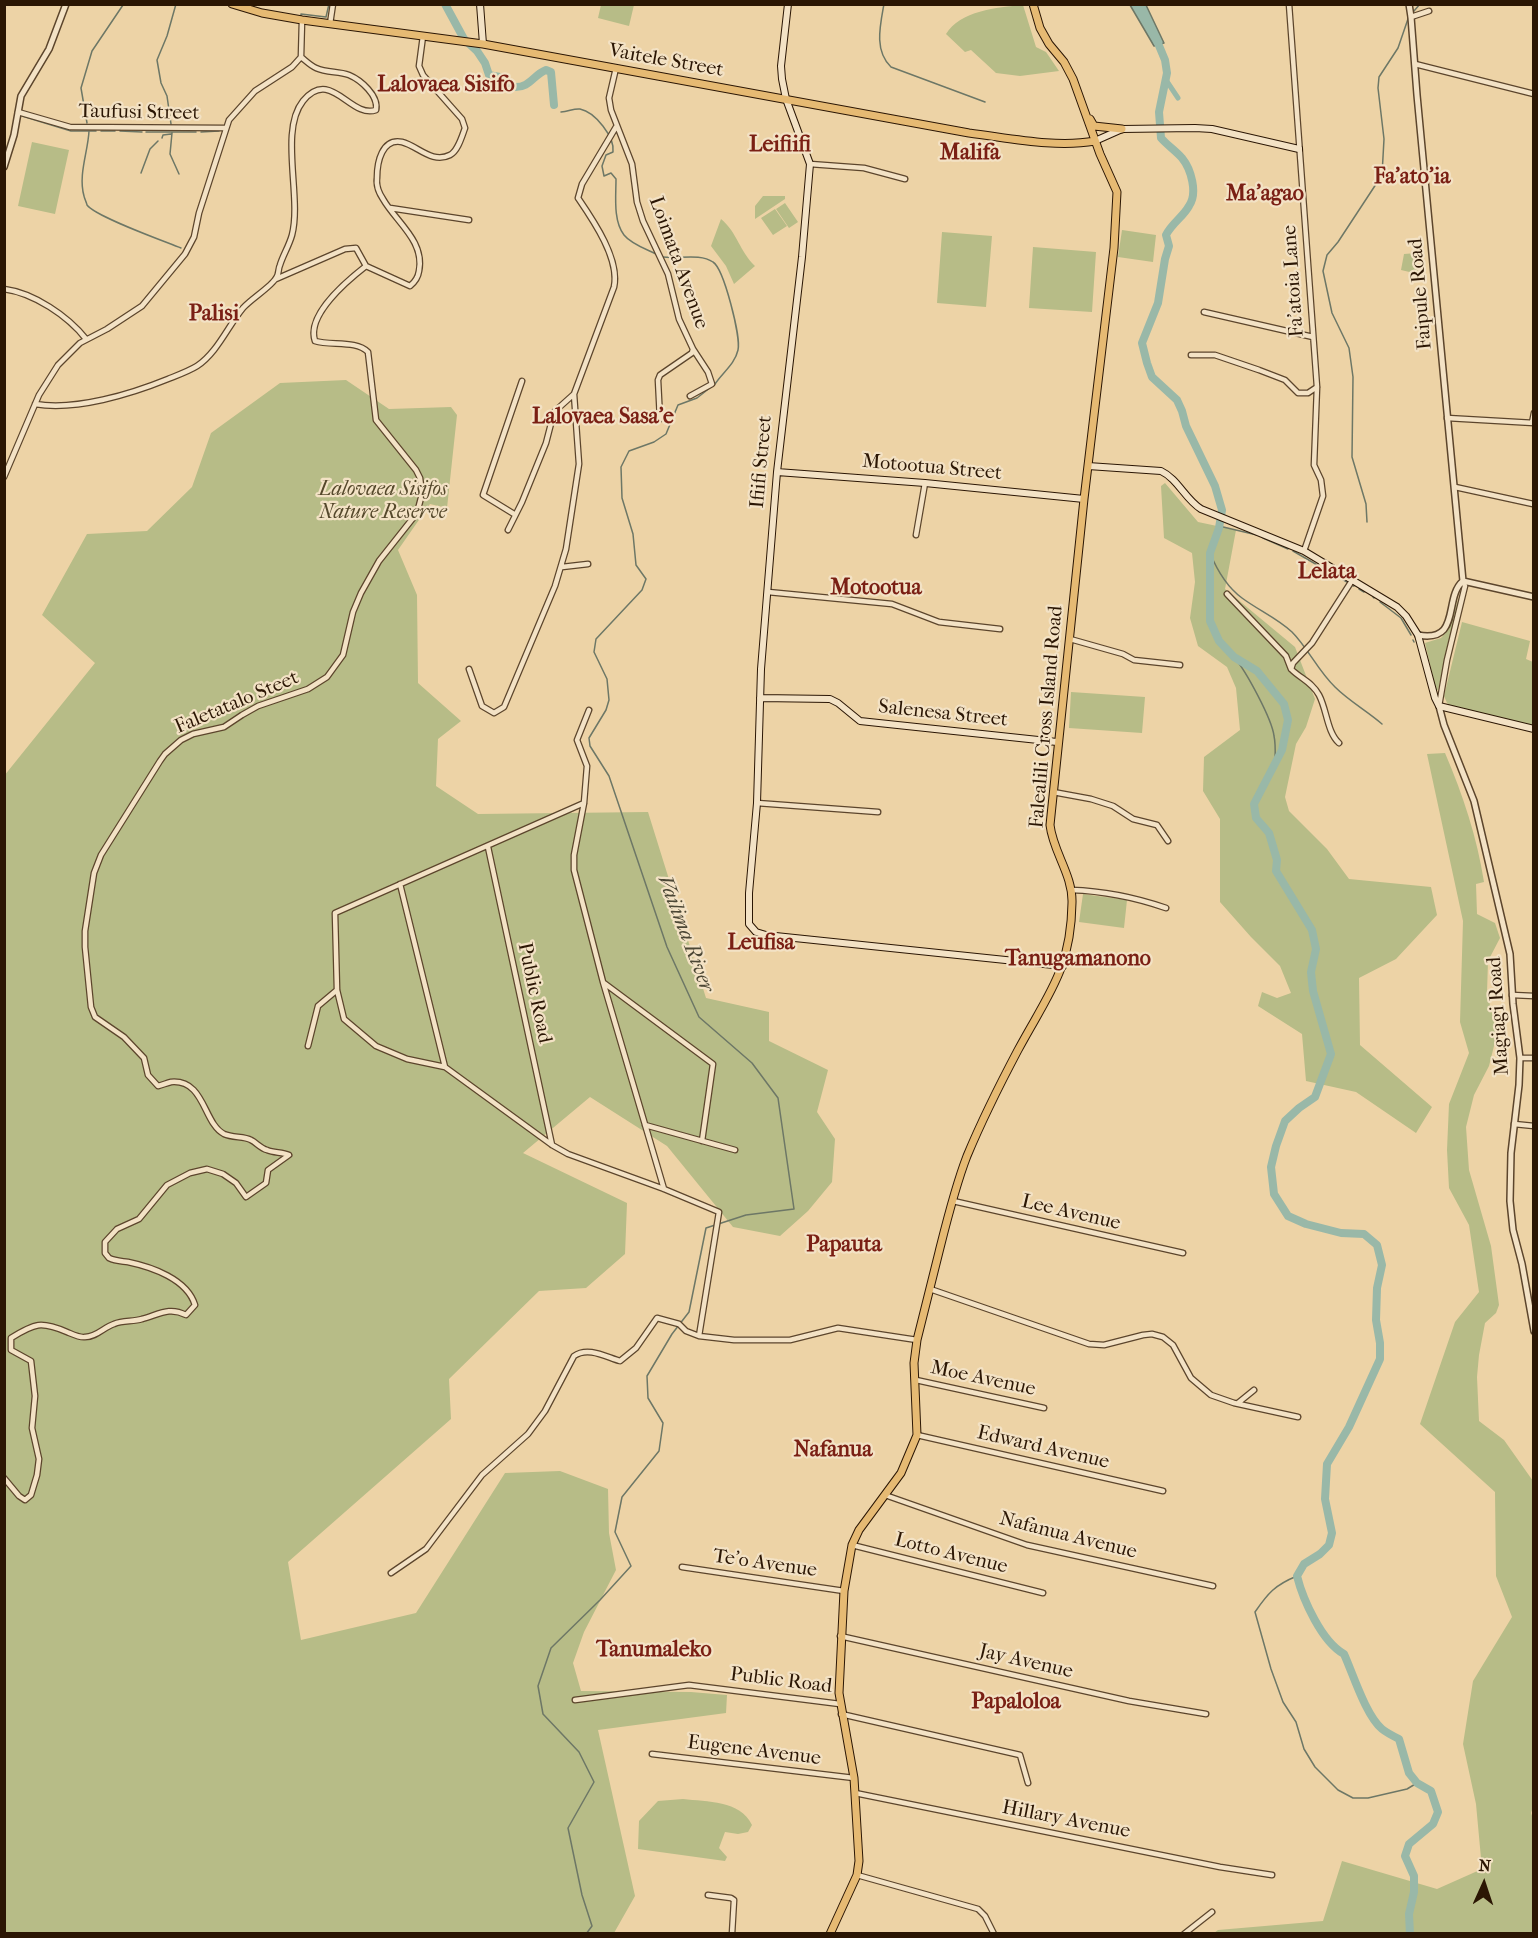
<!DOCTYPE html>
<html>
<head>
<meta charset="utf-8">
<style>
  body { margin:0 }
  #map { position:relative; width:1538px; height:1938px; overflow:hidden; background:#edd3a6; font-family:"IM FELL French Canon",serif }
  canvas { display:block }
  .frame { position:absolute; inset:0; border:6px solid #2b1604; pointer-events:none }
  .north { position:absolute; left:1454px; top:1854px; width:60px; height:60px; -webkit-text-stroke:4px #f3e2c5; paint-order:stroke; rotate:3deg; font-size:16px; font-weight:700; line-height:24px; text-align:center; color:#2b1604 }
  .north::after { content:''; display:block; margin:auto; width:21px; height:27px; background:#2b1604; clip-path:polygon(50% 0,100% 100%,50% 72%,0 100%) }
</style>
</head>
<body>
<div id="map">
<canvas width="1538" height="1938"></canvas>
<div class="frame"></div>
<div class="north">N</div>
</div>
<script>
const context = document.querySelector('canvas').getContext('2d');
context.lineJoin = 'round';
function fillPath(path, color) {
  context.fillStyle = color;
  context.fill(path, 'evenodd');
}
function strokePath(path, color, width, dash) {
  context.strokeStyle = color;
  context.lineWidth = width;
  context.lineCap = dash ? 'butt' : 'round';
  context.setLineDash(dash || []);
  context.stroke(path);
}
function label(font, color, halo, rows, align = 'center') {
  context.font = font + ' "IM FELL French Canon",serif';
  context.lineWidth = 4.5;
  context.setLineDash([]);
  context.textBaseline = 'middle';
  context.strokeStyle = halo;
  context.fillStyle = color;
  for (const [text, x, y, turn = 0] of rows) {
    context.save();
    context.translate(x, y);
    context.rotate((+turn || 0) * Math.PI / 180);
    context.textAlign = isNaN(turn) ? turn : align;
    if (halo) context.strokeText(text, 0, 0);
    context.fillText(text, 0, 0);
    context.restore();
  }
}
const green = new Path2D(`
  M601,5H634L629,26L598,18Z
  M1023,5L1036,47L1046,52L1059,71L1020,76L996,73L971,50L965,52L946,34C960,11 997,7 1023,5Z
  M32,142L69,150L55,214L18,206Z
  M763,196H785V199L755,219V206Z
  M785,203L798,222L789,228L776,209Z
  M775,209L787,226L773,235L761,218Z
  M721,219C737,232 740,252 755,266L734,284L726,266L711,246Z
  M1122,230L1156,235L1153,262L1118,257Z
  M942,232L992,236L986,307L937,303Z
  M1033,247L1096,252L1092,312L1029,308Z
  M1417,253L1418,274L1401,270L1404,254Z
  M346,380L389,409L451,407L457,415L447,508L430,504L398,550L417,595L418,683L461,721L438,739L436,786L478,814L648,812L706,998L769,1012V1041L828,1070L817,1112L835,1139L832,1182L808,1211L780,1236L733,1227L667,1146L590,1097L523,1153L627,1203L625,1254L586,1288L539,1291L449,1379L451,1419L288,1562L301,1640L416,1613L505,1473L560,1471L608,1489L609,1533L616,1570L584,1632L573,1663L581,1691L691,1692L727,1695L726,1713L598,1730L635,1896L614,1933H5L4,776L95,663L42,615L87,534L147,531L192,487L211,433L280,383Z
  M1165,483L1198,522L1236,530L1225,589L1295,647L1315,699L1306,727L1296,744L1285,797L1289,811L1327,849L1349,879L1431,887L1437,915L1396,959L1359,978L1360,1045L1432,1107L1416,1133L1356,1092L1306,1081L1302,1034L1258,1006L1262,992L1277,998L1291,993L1280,966L1251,937L1220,902V819L1203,791L1204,757L1240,730L1236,688L1227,667L1198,646L1190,618L1195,582L1192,553L1164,538L1161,486Z
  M1462,588L1438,690H1436L1425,643L1441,638L1448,630Z
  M1462,622L1530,641L1526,659L1533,662V727L1453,708L1447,703L1444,696Z
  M1071,692L1145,697L1142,733L1069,728Z
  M1445,753C1463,795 1477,837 1484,882L1476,884L1477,914L1495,923L1500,938L1488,961L1487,993L1497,1034L1489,1066L1474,1095L1466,1127L1469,1170L1491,1246L1499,1305L1496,1313L1485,1323L1479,1355L1477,1377L1479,1421L1504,1440L1533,1481L1534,1804L1531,1813L1534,1821L1533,1933H1214L1218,1930L1323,1921L1342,1861L1437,1889L1482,1869L1476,1804L1463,1744L1473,1681L1512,1617L1496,1576L1495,1492L1420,1424L1455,1322L1479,1292L1469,1225L1449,1188L1447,1150L1449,1104L1469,1053L1460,1022L1463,921L1427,754Z
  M1083,894L1127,900L1124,928L1079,922Z
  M683,1799C707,1802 740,1800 752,1825L748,1832L738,1834L725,1832L719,1848L727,1857L725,1861L638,1849L639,1821L658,1801Z`);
const water = new Path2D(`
  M1130,5H1146L1164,43L1154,46Z`);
const stream = new Path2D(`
  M884,4C880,26 874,51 891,67L985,102
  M1414,11L1420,4
  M301,17V14L326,17L329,4
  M299,53V40
  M561,112C568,112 574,108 580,109C595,112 615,137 613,152L606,155L602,166L604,176L611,173L616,179C616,196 613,221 624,235C631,244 646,249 656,254
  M22,116L71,131H96
  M87,123L81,88L92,51L123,5
  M171,124L167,96L161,83L157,60L167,36L176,4
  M89,131C88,152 78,175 84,196C84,197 87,204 87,205C96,217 164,241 181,248
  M101,131H115
  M120,131L142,132
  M146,132H196
  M201,132L219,131
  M172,133L170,154L179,174
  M162,138L163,135L171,134
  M141,173L150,149L158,141
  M663,257C679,259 700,253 713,262C724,269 741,337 738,350C735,364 722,373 715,384
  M1367,522L1366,504L1352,457L1353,377L1349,348L1332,313L1323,271L1327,255L1338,242L1382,175L1384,139L1378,88L1379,77L1398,48L1409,16
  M1219,526L1257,535
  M1263,538L1288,549
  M1293,551L1326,570
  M1210,553C1217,570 1227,587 1242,598C1258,610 1277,618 1292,632C1308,648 1318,671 1335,687C1349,701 1367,711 1382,724
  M1330,572L1347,582
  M1353,586H1354
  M1359,589L1364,592
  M1373,597L1374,598
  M1380,602L1401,618L1411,635
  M1413,640L1414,642
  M1234,657C1246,671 1272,719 1274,736C1276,745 1275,755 1275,764
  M1297,1576C1275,1585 1268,1593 1255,1612L1271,1669L1283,1702L1296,1722L1304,1749L1315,1767L1338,1790L1353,1798H1368L1407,1789L1417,1783
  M586,1934L592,1926L582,1895L568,1828L594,1782L579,1752L543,1714L538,1686L551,1648L600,1600L631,1566L615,1532L622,1497L659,1451L663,1423L648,1398L647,1376L672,1334L689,1312L706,1228L746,1215L794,1209L778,1098L752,1063L699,1017L667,947L609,776L590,746L589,738L606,710L609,700L607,679L594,652L596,639L642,590L646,579L636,565L633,534L622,498L621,467L629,451L654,442L666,434L678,405L697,398L711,387`);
const canal = new Path2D(`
  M1166,80L1178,98`);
const river = new Path2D(`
  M445,4L464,39L477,51L485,63L489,75C506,79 500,74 514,87C530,88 533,75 546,70L551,72L554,105
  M1155,36L1165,60L1167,73L1159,112L1161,138C1167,145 1176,151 1182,158C1191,169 1198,193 1189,206C1183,217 1172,223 1166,235L1169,246L1165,259L1158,303L1142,343L1147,363L1152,377L1177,400L1182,411L1186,426L1215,486L1222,510L1219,528L1210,553V621L1219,641L1234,657L1257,671L1284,704L1288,720L1282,750L1254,804L1256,818L1269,833L1272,843L1277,860L1276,871L1312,930L1316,949L1311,972L1313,991L1331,1054L1315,1097L1299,1108L1285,1121L1276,1146L1271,1167L1274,1194L1288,1216L1306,1224L1341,1233L1364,1234L1377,1245L1382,1265L1377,1288L1376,1320L1380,1343V1359L1349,1427L1327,1464L1325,1499L1332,1533L1329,1545L1320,1554L1304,1564L1297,1576C1303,1600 1322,1642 1344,1654C1353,1674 1366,1716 1382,1729C1387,1733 1393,1736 1399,1739L1409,1773L1417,1783L1431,1791L1438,1812L1433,1824L1409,1844L1405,1856L1414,1876V1892L1409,1914L1410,1934`);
const minor = new Path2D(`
  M1289,4L1317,387L1314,465L1321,480L1323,496L1304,551
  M1411,17L1429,11
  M330,24L333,4
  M1415,64L1534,94
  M616,68L609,98L611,110L632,164L637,202L643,221L668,274L679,319L693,349L692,353L660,375L658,380L660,419
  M18,112L70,127L225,128
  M810,164L864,168L905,179
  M390,208L469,220
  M366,266L410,286C415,282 418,278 419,271C425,241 396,222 383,199C379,193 376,185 377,178C377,162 382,138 402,142C418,146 432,164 450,155C458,151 462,136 465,128L462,119L423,75L419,66L423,36
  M4,289C34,293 68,316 86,339
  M1204,312L1313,337
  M1191,355H1215L1259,370L1285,380L1298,393H1308L1317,387
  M690,396L712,384L708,372L693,349
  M35,404C76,411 131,394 168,379C178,375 189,371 197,366C217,353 228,326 243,308C251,299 272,286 276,278C279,275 278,269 280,265C283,255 289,246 292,235C302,197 279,131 303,101C331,67 350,119 376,110C379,96 361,80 349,75C338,71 327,73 316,68C311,66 306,61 301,57
  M1447,418L1534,423
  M1532,423L1534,413
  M4,477L39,395L58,365L80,343L107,329L142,306L185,254L194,237L199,213L229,120L255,91L292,67L301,57L302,20
  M1455,487L1533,504
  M514,514L483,495L522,381
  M508,530L522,502L546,443L554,412L574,394L614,287C620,259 593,220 578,198L582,184L616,127
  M916,535L925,483
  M562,567L588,564
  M768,592L892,604L939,622L1000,629
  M1227,594L1286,656L1291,669
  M1070,639L1123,654L1134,660L1180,665
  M469,669L482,706L494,713L504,707L555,586L566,549L579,464L574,394
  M1439,706L1447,660L1465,586L1463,581
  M589,710L577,740L587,766L584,803L574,855V870L603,982L664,1189
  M1339,743C1327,732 1327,710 1319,695C1312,682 1301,679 1291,669L1293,663L1312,643L1353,579
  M1053,792L1091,799L1113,806L1133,819L1157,825L1168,841
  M584,803L335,913L337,990L344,1019L376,1046L407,1059L445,1067L552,1145L568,1154L664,1189L719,1212L699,1336
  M757,803L878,812
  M488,847L552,1145
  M400,884L445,1067
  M1071,890C1105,891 1134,897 1166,908
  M604,983L713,1064L702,1141
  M1512,995L1534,996
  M308,1046L318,1006L337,990
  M1520,1058H1534
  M1514,1124L1534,1126
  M645,1125L735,1150
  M953,1201L1183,1253
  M930,1289L1089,1344L1104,1345L1143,1335L1152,1334L1163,1337L1173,1345L1191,1378L1211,1395L1234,1403L1298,1417
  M916,1380L1044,1408
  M1238,1403L1254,1390
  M917,1435L1163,1491
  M4,1478L19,1496L25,1500L31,1495L37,1475L39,1459L32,1428L35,1396L31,1361L11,1350V1338C35,1323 41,1321 67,1332C72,1334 80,1338 85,1337C97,1337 104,1327 114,1324C123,1320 133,1322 142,1319C158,1315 169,1306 186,1315L195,1305C187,1279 152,1267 128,1262C121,1261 115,1261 109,1258L105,1253V1242L117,1229L139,1219L167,1185L190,1173L207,1169L223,1174L236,1183L246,1197L266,1183L268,1170L289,1155C282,1152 274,1153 267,1150C260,1148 257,1143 251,1140C244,1136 233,1138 224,1134C203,1123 205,1079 171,1082C167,1083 162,1085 158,1086L148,1075L144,1058L124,1037L95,1017L91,1007L85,947V931L94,873L101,855L160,761L165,754L181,740L193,734L224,727L242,715L258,706L308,689L327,677L343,655L353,612L361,593L379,561L417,513L422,494L420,478L416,470L376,420L368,352C356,340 331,346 315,341C306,315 348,280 366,266L356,248L345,249L276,279
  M885,1495L1027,1545L1213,1586
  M852,1545L1043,1593
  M682,1567L844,1591
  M391,1573L426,1549L482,1475L528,1434L545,1411L574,1356C588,1346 606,1357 620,1361L636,1348L657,1318L679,1324L686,1331L699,1336L734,1340H790L838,1328L917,1340
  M840,1636L1129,1701L1206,1714
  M575,1700L689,1685L840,1704
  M841,1714L1020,1755L1028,1783
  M652,1754L854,1778
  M855,1793L1220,1867L1272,1875
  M857,1875L978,1909L985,1916L994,1934
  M708,1895L731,1898L734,1900L732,1934
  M1184,1934L1212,1912`);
const tertiary = new Path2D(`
  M1409,4L1411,17L1417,95L1463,581
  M4,167L14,135L21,96L49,49L66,4
  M1418,635C1462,643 1443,598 1463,581L1534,597
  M1439,706L1444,725L1474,801L1510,954L1513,1004L1520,1058L1519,1085L1511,1153L1510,1201L1513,1230L1522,1264L1534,1331`);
const secondary = new Path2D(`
  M480,4L483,44
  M788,4L781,66L782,79L786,99L810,164L802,257L777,472L761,669L757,803L749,893V924L756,932L766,935L1063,966
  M1095,141L1122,129L1195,128L1212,129L1299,149
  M1088,466L1161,471C1178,479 1185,499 1201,509L1304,551L1397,607L1406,616L1418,635L1435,698L1439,706L1534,729
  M777,472L925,483L1084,499
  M760,698L830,699L838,703L860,721L1057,742`);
const primary = new Path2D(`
  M232,4L262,13L302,20L483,44L969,133C1010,138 1055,148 1095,141
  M1090,119L1094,126L1122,129
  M830,1934L857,1875L859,1861L854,1778L839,1693L844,1591L852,1545L859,1530L901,1473L917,1435L914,1363L917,1340C924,1311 932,1281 939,1252C947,1220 955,1187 967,1156C982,1120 1000,1084 1018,1050C1048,994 1071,970 1072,903C1073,875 1053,852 1050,825L1084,499L1114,248L1117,192L1100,154L1073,79L1064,62L1049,44L1040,28L1033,4`);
const streetNames = [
  ["Vaitele Street",666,61,10],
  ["Taufusi Street",139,113,1],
  ["Loimata Avenue",678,263,70],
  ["Fa'atoia Lane",1294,281,-94],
  ["Faipule Road",1421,294,-95],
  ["Ifiifi Street",762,462,-85],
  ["Motootua Street",932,468,5],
  ["Faletatalo Steet",237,703,-23],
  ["Salenesa Street",943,714,6],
  ["Falealili Cross Island Road",1047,717,-85],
  ["Public Road",534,993,78],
  ["Magiagi Road",1499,1016,-94],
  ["Lee Avenue",1071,1213,13],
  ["Moe Avenue",983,1379,12],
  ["Edward Avenue",1043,1448,13],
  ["Nafanua Avenue",1068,1536,14],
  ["Lotto Avenue",951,1554,14],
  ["Te'o Avenue",765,1564,8],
  ["Jay Avenue",1026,1662,13],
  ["Public Road",781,1681,7],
  ["Eugene Avenue",754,1751,7],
  ["Hillary Avenue",1066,1820,11]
];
const parkNames = [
  ["Lalovaea Sisifos",383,490],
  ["Nature Reserve",383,513]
];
const waterNames = [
  ["Vailima River",685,934,69]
];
const quarterNames = [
  ["Lalovaea Sisifo",446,86],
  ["Leifiifi",780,146],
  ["Malifa",970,154],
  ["Fa'ato'ia",1412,178],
  ["Ma'agao",1265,195],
  ["Palisi",214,315],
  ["Lalovaea Sasa'e",603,418],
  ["Lelata",1327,573],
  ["Motootua",876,589],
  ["Leufisa",761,944],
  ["Tanugamanono",1078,960],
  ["Papauta",844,1246],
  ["Nafanua",833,1451],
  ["Tanumaleko",654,1651],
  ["Papaloloa",1016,1703]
];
fillPath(green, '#b7bc87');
fillPath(water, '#99b8a8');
strokePath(water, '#6d7766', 1.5);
strokePath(stream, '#6d7766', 1.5);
strokePath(canal, '#99b8a8', 5);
strokePath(river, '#99b8a8', 8);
strokePath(minor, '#5c452c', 7);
strokePath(tertiary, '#5c452c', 8);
strokePath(secondary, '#2b1604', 8);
strokePath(primary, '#2b1604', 9);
strokePath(minor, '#f3e2c5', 4.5);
strokePath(tertiary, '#f3e2c5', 5);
strokePath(secondary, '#f3e2c5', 6);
strokePath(primary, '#e6ba73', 7);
label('20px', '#2b1604', '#f3e2c5', streetNames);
label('italic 20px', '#55482b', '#f3e2c5', parkNames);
label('italic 21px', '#4c4735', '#f3e2c5', waterNames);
label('bold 22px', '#7a1f14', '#f3e2c5', quarterNames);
</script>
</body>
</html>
